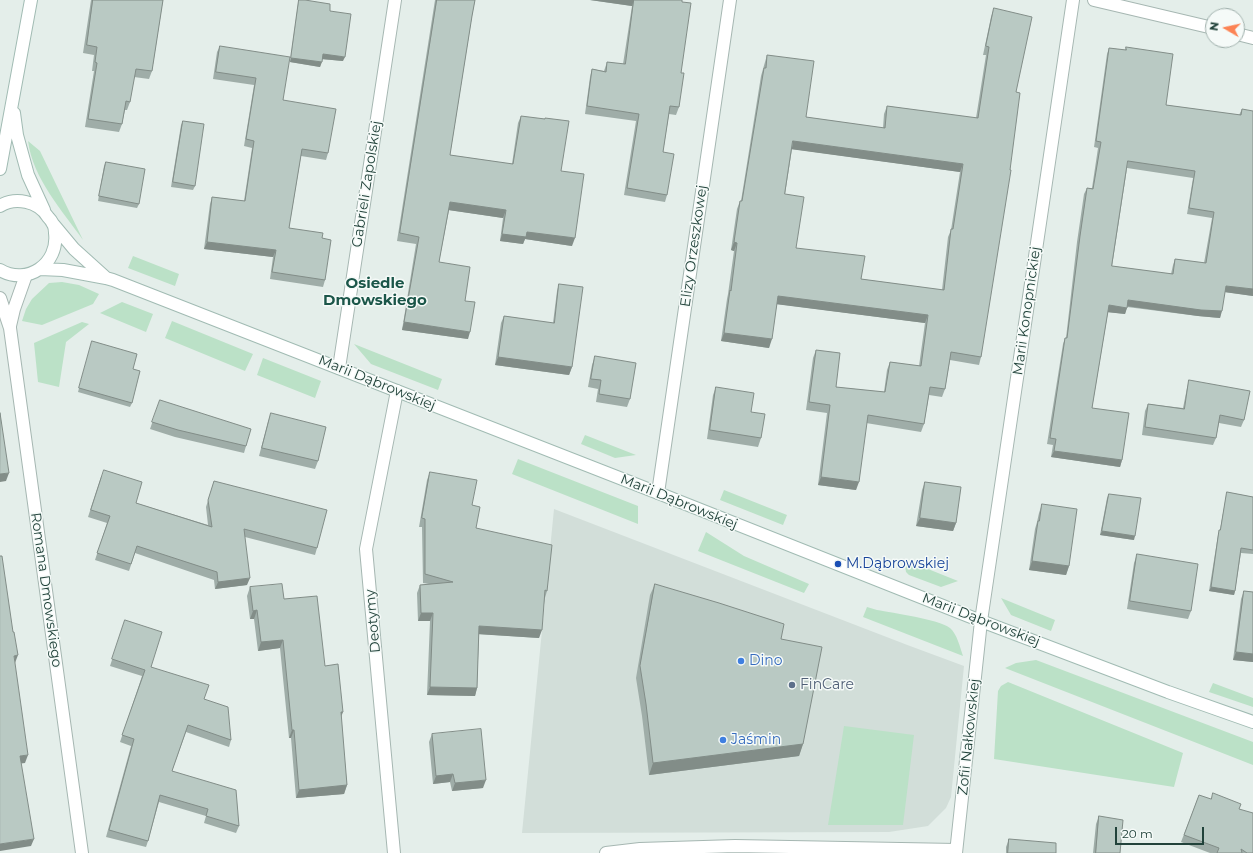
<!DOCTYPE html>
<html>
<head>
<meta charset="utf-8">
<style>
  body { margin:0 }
  #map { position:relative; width:1253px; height:853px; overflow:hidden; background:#e4eeea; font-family:Montserrat,sans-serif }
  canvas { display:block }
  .north { position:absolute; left:1205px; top:8px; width:40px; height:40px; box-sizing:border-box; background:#f5faf8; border:1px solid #a0b0ac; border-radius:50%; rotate:279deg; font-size:11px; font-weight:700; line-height:16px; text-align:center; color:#21423a }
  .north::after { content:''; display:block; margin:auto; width:14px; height:18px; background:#fc8354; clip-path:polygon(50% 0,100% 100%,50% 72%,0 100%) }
  .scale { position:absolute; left:1115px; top:827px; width:89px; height:18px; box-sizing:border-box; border:2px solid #21423a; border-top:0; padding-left:5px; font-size:12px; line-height:14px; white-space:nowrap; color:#21423a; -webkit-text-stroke:3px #f5faf8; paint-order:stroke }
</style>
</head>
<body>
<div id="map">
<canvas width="1253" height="853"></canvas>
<div class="north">N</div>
<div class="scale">20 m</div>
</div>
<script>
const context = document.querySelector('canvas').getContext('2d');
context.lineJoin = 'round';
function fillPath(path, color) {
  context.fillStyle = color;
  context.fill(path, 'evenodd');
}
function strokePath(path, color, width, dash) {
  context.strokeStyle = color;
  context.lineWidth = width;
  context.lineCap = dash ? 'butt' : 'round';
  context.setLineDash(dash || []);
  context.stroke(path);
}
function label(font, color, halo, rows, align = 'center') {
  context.font = font + ' Montserrat,sans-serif';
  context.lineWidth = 3;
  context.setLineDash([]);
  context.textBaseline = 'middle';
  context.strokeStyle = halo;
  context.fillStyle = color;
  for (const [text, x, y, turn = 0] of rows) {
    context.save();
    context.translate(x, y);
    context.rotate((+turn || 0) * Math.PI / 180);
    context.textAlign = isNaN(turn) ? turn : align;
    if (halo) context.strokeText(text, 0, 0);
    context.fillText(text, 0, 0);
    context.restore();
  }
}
const built = new Path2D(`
  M554,509L910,646L964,666L951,797L946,808L928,826L889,832L522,833Z`);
const green = new Path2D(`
  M28,141L40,151L83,240C62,210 33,179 28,141Z
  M133,256L179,274L175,286L128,268Z
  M62,282L79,285L99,294L93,304L42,325L22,321L26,309L32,299L49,283Z
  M122,302L153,314L146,332L100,313Z
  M172,321L253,354L245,371L165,338Z
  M82,322L89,324L66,342L59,387L38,382L34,343Z
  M354,344L442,379L438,390L371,364Z
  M263,358L321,381L315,398L257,375Z
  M585,435L636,455L615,458L581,444Z
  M518,459L638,506V524L512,474Z
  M724,490L787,515L783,525L720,500Z
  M706,532L744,556L809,584L804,593L698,551Z
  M909,563H913L958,581L941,587L909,575L906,572L905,565Z
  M1001,598L1055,620L1051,631L1011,615Z
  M867,607L877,610C893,613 938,619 950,628C957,634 960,647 963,656L863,617Z
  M1036,660L1253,742V765L1005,668L1016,663Z
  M1008,682L1183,753L1174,787L994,759L998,691L1001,686Z
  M1213,683L1253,698V707L1209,692Z
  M844,726L914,735L903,825H828Z`);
const street = new Path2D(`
  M1094,0L1213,28
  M1237,34L1253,38
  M0,298L10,328L82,853
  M10,326L14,309L26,275
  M339,368L395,0
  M658,493L730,0
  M394,853L366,549L397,391
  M606,853L640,849L735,846L956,850
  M956,853L981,621L1073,0`);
const secondary = new Path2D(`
  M14,113L17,135L28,175L44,210
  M0,169L31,0
  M0,206C8,201 17,200 26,202C36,204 43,209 48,217C50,219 52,222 53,224C55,227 55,231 55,233C59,264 27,286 0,270
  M54,225L74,249L105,277
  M40,269L63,270L106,278L113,280L658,493L981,621L1168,692L1253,722`);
const wall = new Path2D(`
  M91,0H163L152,71L149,79L134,77L130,102L127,110H125L122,124L119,132L85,127L94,71H92L94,55L83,53Z
  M299,0L330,11L343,61L322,59L320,67L290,62L298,4Z
  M435,0H475L472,16L450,155L512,164L518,123L521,116L561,171L572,246L525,239L523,244L500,241L503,218L449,210L439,262L465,301L468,339L402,330L416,244L397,241Z
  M590,0H682L681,73L679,107L676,115L669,114L663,152L667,195L665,202L624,195L636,121L585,114L590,77L592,69L604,71L607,62L623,64L632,6Z
  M994,8L1016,92L981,357L979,365L950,360L945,389L942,397L929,395L924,424L921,432L866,423L856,490L818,485L827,413L806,410L813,358L816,350L836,387L884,392L887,370L890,362L919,366L925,323L777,304L769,348L721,341L727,299L728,294L734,251L731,250L737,209L740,201H741L761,76L767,55L806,117L883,128L884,114L887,106L976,118L986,55H983L991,17ZM792,149L960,172L951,230L948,237L942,290L861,279L796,248L785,194Z
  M220,46L283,100L328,153L326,160L301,156L289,228L322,238L325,280L323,287L270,279L273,257L204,249L210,204L212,197L244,201L252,148L244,146L254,85L213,79L217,52Z
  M1126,47L1166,105L1239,115L1242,109L1253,296L1225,292L1220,318L1198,316L1127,307L1125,314L1108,312L1092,408L1122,460L1120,467L1051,457L1053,445L1047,444L1063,344L1065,338H1066L1077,242L1084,194L1087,188H1092L1098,148L1094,147L1107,54L1109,48L1125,50ZM1127,168L1193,178L1187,214L1212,218L1204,263L1175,259L1173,265L1171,274L1112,266Z
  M183,121L195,186L193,190L171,187L181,125Z
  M106,162L139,204L137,208L98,201L104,166Z
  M559,284L572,367L569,375L495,365L501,323L504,316L553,323L557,291Z
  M92,341L133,369L132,403L130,407L78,392Z
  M595,356L630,399L627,407L596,402L598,389L588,387L592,365Z
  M1189,380L1244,420L1241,427L1219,423L1216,438L1213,445L1142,435L1145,411L1148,404L1183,408L1187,388Z
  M716,387L751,412L761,438L758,447L707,439L713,395Z
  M160,400L246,446L244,453L175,437L150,429Z
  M271,413L318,461L315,469L259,456L268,422Z
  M430,472L472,505L476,528L547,591L545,598L539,638L479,634L477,688L475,696L427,695L430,621H418L417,593L420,585L429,584L423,583L422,527H419L427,480Z
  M101,477L136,503L208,525L206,507L214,481L317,548L315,555L245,537L247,585L215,589L214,580L135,553L129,571L95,560L107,523L88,517Z
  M925,482L956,523L953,531L916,526L922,490Z
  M1227,492L1253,497V554L1241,553L1235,591L1234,595L1209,591L1218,535L1220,530L1226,496Z
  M1109,494L1134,540L1100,535L1107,498Z
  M1042,504L1069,566L1066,575L1029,570L1035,529L1037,522L1039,513Z
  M1137,554L1191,611L1188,619L1127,609L1134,563Z
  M655,584L781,639L803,744L799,756L649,775L642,716L636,678L650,595Z
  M250,587L284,599L325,666L341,718L347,785L344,794L296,798L291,738H289L280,648L258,651L254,619H250L247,596Z
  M1244,591L1253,592V662L1233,660L1241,599Z
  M125,620L151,667L204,699L231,740L229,747L186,732L172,771L239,826L236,833L204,823L206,816L159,802L148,841L146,847L106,837L131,746L120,742L142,676L110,666Z
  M432,734L483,788L452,791L450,782L433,784L429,742Z
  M1199,795L1239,809L1253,853H1210L1181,842Z
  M1099,816L1120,853H1093L1096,824Z
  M1009,839L1056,853H1006V847Z`);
const shadedWall = new Path2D(`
  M590,0H634L632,6Z
  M323,54L345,57L343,61L321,59Z
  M291,58L322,62L320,67L290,62Z
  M793,141L963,164L960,172L790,149Z
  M450,202L506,210L503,218L448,210Z
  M527,232L575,238L572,246L525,239L523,244L500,241L502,234Z
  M207,242L276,250L273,257L204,249Z
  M734,242L737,243L734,251L731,250Z
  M1226,286L1253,289V296L1224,292Z
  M778,296L928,315L925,323L775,304Z
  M1128,300L1222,311L1220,318L1198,316L1126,306Z
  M1109,305L1127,308L1125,314L1106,312Z
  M404,322L470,332L468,339L402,330Z
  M724,333L772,339L769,348L721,341Z
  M498,357L572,367L569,375L495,365Z
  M1054,451L1122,460L1120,467L1051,457Z
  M9,473L6,481L0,482V474Z
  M821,477L859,482L856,490L818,485Z
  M920,518L956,523L953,531L916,526Z
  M1102,531L1135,536L1134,540L1100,535Z
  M1032,561L1069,566L1066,575L1029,570Z
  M250,578L247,585L215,589L218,582Z
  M1211,587L1235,591L1234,595L1209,591Z
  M257,610L254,619H250L253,611Z
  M421,613H433L430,621H418Z
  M479,626L542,630L539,638L476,634Z
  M283,640L280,648L258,651L261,642Z
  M1236,652L1253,654V662L1233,660Z
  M18,655L15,663L14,656Z
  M430,687L477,688L475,696L427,695Z
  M341,712H343L340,720Z
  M292,730H294L291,738H289Z
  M803,744L799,756L649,775L653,763Z
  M28,755L25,763L17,764L20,756Z
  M453,774L450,782L433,784L436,776Z
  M486,780L483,788L452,791L455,783Z
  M347,785L344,794L296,798L299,790Z
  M34,839L31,846L0,851V844Z`);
const building = new Path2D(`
  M93,0H163L152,71L136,69L130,102L126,101L122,124L88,119L97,63L95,62L97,47L87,45Z
  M299,0H305L330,4V11L351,14L345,57L323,54L322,62L291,58Z
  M437,0H475L472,16L450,155L513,164L521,116L545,119V118L569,121L561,171L584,174L575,238L527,232L526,237L502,234L506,210L450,202L439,262L470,267L465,301L475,302L470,332L404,322L419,237L400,233Z
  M634,0H682V2L691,3L681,73H684L679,107L670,106L663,152L674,154L667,195L627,188L639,114L587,106L592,69L606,72L607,62L625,64Z
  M994,8L1032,17L1016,92L1020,93L1010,170H1011L981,357L951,352L945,389L930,387L924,424L868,415L859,482L821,477L830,405L809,402L816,350L840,353L836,387L885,392L890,362L921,366L928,315L778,296L772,339L724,333L730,290L731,291L737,243L734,242L740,201H742L764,68H766L767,55L814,61L806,117L885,128L887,106L978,118L989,47L986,46ZM793,141L963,164L953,229H951L944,290L861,279L865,256L796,248L804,197L785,194Z
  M220,46L290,57L283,100L336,109L328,153L302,149L289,228L323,233L322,238L331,240L325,280L272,272L276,250L207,242L212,197L245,201L254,141L246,139L256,78L216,72Z
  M1126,47L1173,54L1166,105L1241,115L1242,109L1253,111V289L1226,286L1222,311L1201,310L1128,300L1127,308L1109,305L1092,408L1129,413L1122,460L1054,451L1056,439L1050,438L1065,338H1067L1080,236L1087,188L1093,189L1101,142L1096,141L1109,48L1126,50ZM1128,161L1195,171L1189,208L1214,212L1206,263L1175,259L1173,274L1112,266Z
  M183,121L204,124L195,186L173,182Z
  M106,162L145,169L139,204L99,196Z
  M559,284L583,287L572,367L498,357L504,316L554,323Z
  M92,341L137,354L133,369L140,371L132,403L79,388Z
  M595,356L636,363L630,399L599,394L601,380L591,379Z
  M1189,380L1250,391L1244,420L1220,415L1216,438L1145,427L1148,404L1184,409Z
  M716,387L754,393L751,412L765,414L761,438L710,430Z
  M160,400L251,429L246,446L178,430L152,422Z
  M0,413L9,473L0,474Z
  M271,413L326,427L318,461L262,448Z
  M104,470L142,482L136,503L212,527L208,500L214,481L327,510L317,548L244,529L250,578L218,582L217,572L137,546L131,564L97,553L110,516L91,510Z
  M430,472L477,480L472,505L480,507L476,528L552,545L547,591L545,590L542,630L479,626L477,688L430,687L433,613H421L420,585L453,582L425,574V519L422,518Z
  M925,482L961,487L956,523L920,518Z
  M1227,492L1253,497V550L1241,548L1235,591L1211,587L1219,530H1220Z
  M1109,494L1141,498L1135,536L1102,531Z
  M1042,504L1077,509L1069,566L1032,561L1038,521H1039Z
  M1137,554L1198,564L1191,611L1130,601Z
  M0,556H2L13,632H14L18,655L14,656L28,755L20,756L34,839L0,844Z
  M282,584L284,599L317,596L325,666L338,664L343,712H341L347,785L299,790L294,730H292L283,640L261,642L257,610L253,611L250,587Z
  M655,584L719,603L784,624L781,639L822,647L803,744L653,763L646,704L640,666Z
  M1244,591L1253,592V654L1236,652Z
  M125,620L162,632L151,667L209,685L204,699L228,707L231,740L188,725L172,771L236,790L239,826L206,816L208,809L160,795L148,841L109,830L134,739L122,735L145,670L112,659Z
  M481,729L486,780L455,783L453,774L436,776L432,734Z
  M1213,793L1241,804L1239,809L1253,813V853H1247L1241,849L1242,853H1217L1219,848L1184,835L1199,795L1211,799Z
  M1099,816L1123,820L1120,853H1096Z
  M1009,839L1056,843V853H1008Z`);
const markers = [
  [838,564,4,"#1a4fb4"],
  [741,661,4,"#3f7fe0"],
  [792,685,4,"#5c6f8a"],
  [723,740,4,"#3f7fe0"]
];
const streetNames = [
  ["Gabrieli Zapolskiej",367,184,-81],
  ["Elizy Orzeszkowej",694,246,-82],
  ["Marii Konopnickiej",1027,311,-82],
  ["Marii Dąbrowskiej",377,383,22],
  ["Marii Dąbrowskiej",679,502,22],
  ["Romana Dmowskiego",46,590,82],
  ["Marii Dąbrowskiej",981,620,21],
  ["Deotymy",373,621,-95],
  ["Zofii Nałkowskiej",969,737,-84]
];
const transitNames = [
  ["M.Dąbrowskiej",846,564]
];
const shopNames = [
  ["Dino",749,661],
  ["Jaśmin",731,740]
];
const serviceNames = [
  ["FinCare",800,685]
];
const neighbourhoodNames = [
  ["Osiedle",375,284],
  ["Dmowskiego",375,301]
];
fillPath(built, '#d2ded9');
fillPath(green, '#bbe1c7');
strokePath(street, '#a6b7b2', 14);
strokePath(secondary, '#a1bbb3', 14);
strokePath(street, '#fff', 12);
strokePath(secondary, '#fff', 12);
fillPath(wall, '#9fada8');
fillPath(shadedWall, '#828d88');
fillPath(building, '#b9c9c3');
strokePath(building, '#828d88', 1);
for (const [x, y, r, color] of markers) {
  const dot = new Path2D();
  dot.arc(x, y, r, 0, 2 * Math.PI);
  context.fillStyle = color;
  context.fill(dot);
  strokePath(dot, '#f5faf8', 1.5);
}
label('14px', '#21423a', '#f5faf8', streetNames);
label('14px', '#164399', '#f5faf8', transitNames, 'left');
label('14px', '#366cbe', '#f5faf8', shopNames, 'left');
label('14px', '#4e5e75', '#f5faf8', serviceNames, 'left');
label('bold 15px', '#1b5649', '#f5faf8', neighbourhoodNames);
</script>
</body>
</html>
